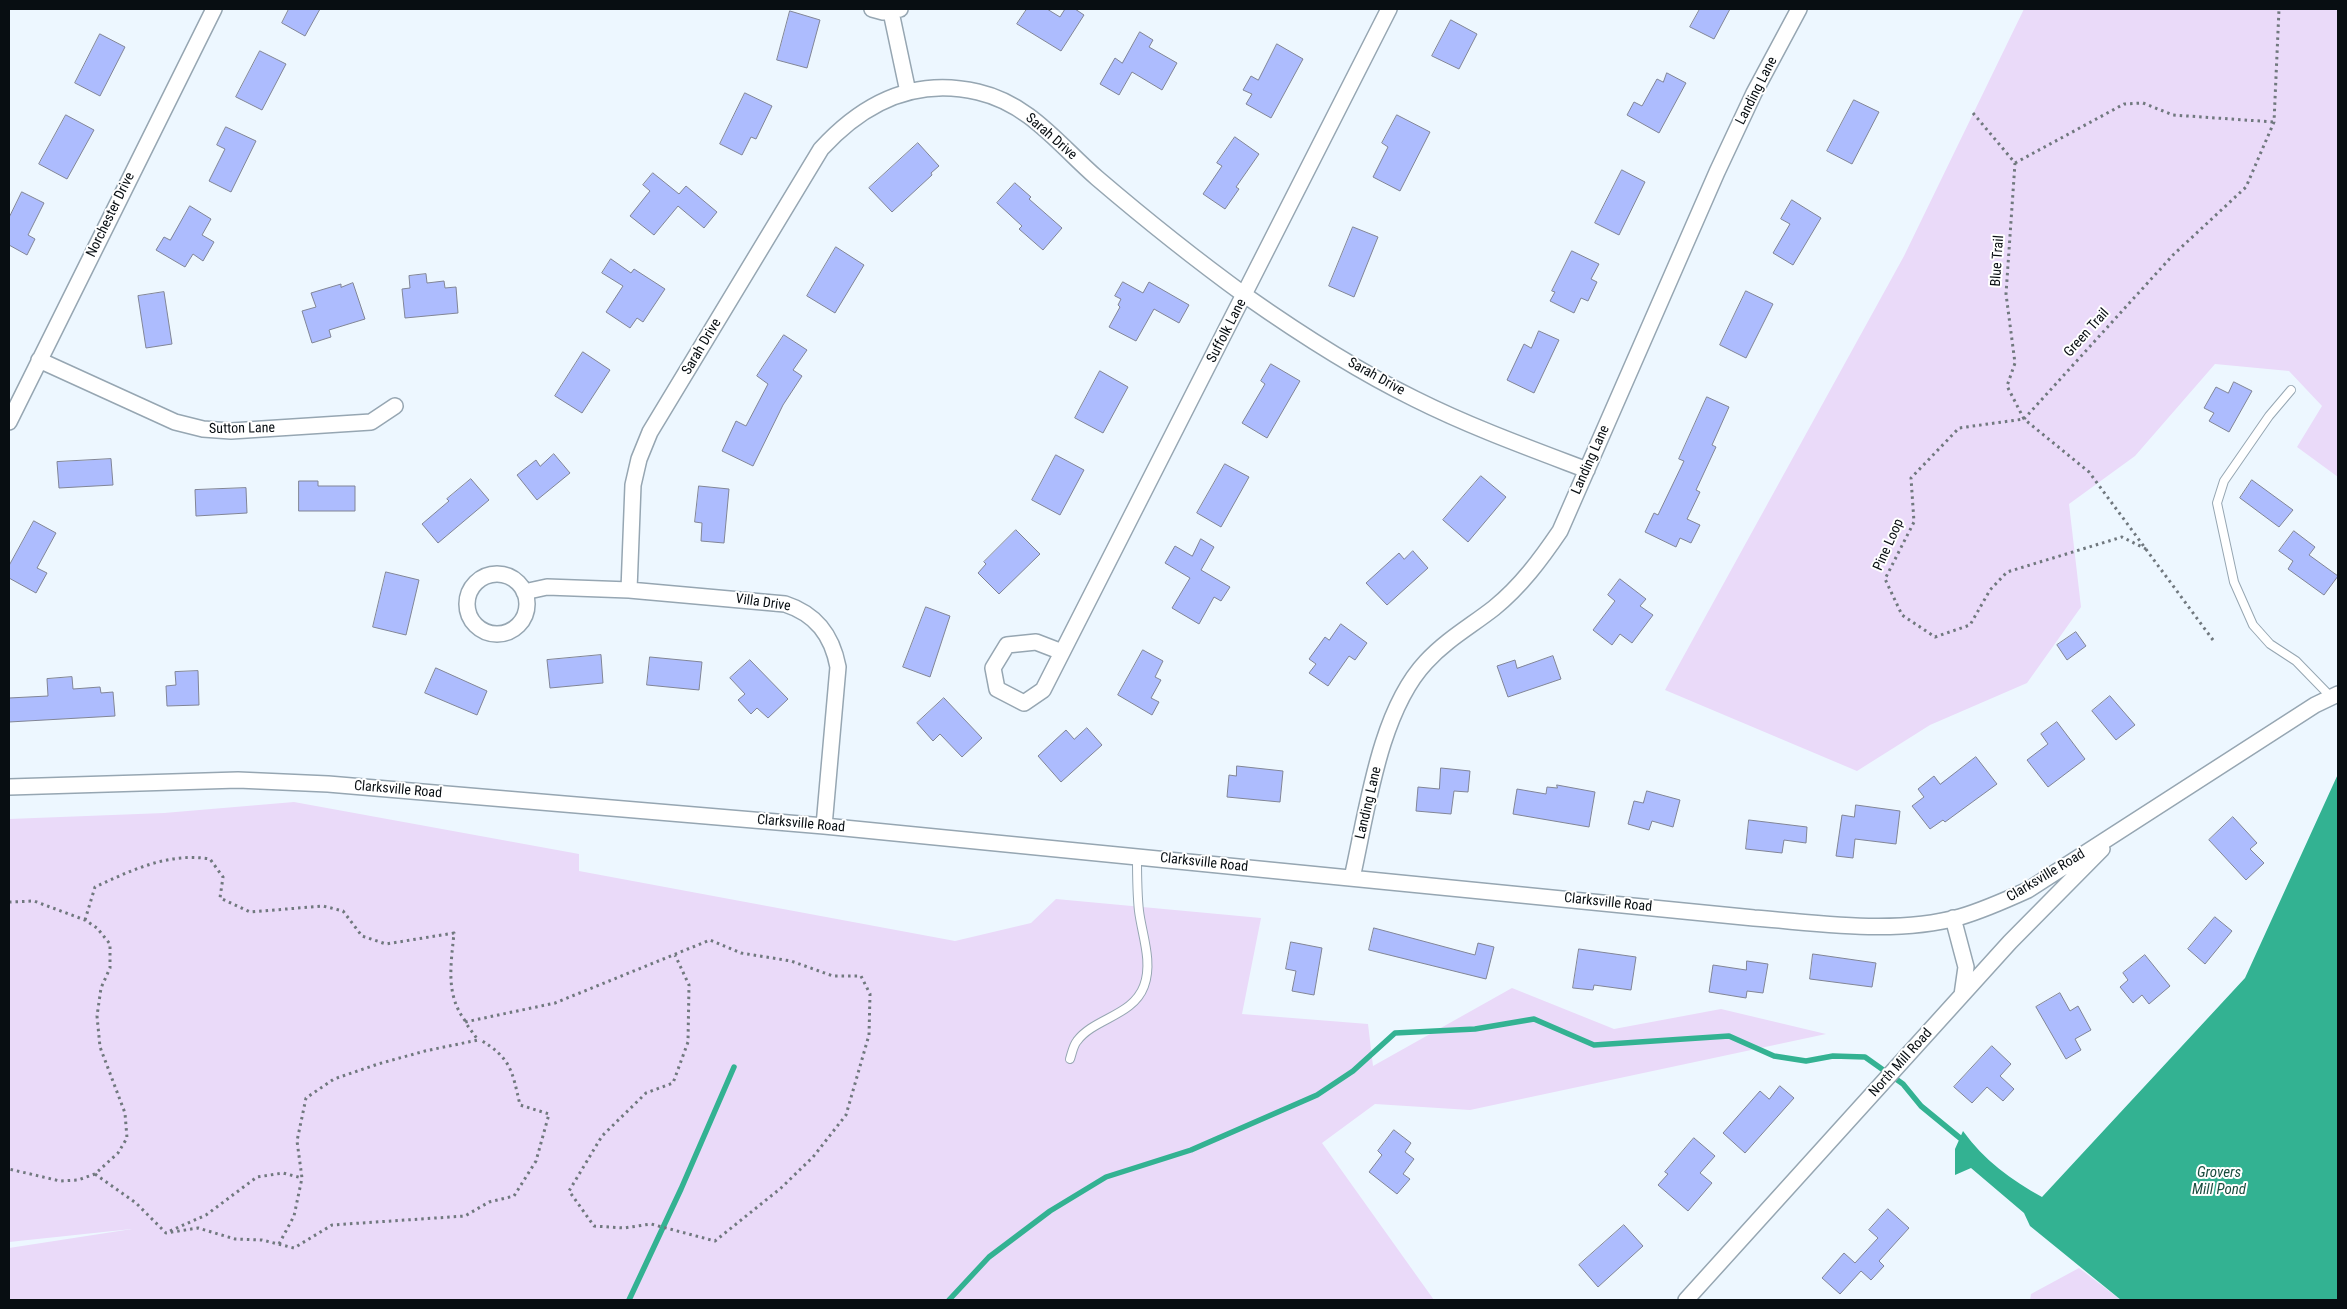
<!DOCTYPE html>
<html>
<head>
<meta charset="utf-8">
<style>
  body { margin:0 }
  #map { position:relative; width:2347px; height:1309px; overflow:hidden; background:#edf7ff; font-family:"Roboto Condensed",sans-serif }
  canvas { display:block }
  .frame { position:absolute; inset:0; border:10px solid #080e12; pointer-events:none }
</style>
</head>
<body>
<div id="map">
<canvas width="2347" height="1309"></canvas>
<div class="frame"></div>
</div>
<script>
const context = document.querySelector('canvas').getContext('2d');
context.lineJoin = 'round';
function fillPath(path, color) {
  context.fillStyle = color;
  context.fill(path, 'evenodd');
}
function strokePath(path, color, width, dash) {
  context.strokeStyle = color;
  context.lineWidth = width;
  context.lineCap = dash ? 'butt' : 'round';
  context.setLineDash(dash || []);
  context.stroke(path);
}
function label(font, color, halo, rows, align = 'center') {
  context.font = font + ' "Roboto Condensed",sans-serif';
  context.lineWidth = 4;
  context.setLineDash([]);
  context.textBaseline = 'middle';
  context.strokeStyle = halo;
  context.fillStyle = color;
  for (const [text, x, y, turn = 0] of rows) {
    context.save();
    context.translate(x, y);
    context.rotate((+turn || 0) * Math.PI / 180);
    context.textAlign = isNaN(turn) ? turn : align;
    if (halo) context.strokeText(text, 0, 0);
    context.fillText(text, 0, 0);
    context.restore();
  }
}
const green = new Path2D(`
  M2024,9H2338V477L2297,447L2322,406L2289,371L2215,364L2135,456L2069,504L2081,607L2027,683L1930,725L1857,771L1665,690L1904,256Z
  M294,802L579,854V871L955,941L1031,923L1056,899L1261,918L1242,1014L1368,1024L1373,1066L1512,988L1614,1029L1721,1009L1826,1034L1470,1110L1375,1104L1322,1143L1434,1300H9V1248L132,1229L9,1242V819L164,813Z
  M2079,1268L2121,1300H2030L2031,1294Z`);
const water = new Path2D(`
  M2338,774V1300H2121L2030,1226L2024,1213L1971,1168L1955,1175V1149L1963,1131C1984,1160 2011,1180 2042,1197L2245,978Z`);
const stream = new Path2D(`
  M629,1300L681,1189L734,1067
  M949,1300L989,1257L1050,1211L1106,1177L1191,1150L1317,1095L1353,1071L1395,1033L1475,1029L1534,1019L1594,1045L1729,1036L1774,1056L1806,1061L1833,1056L1865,1057L1903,1084L1921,1106L1960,1138`);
const building = new Path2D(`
  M289,9H320L305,36L282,23Z
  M1027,9H1047L1060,17L1065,9H1075L1084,15L1061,51L1017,24Z
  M1700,9H1730L1714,39L1690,27Z
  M790,11L820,20L807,68L777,60Z
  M1451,20L1477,34L1459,69L1432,56Z
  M1140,32L1153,40L1149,47L1177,63L1162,90L1132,72L1119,95L1100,84L1115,58L1122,63Z
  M100,34L125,47L100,96L75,83Z
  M1277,44L1303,59L1271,118L1246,104L1252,94L1243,90L1251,76L1258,80Z
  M260,51L286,64L262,110L236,97Z
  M1667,73L1686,83L1659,133L1627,115L1634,102L1642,106L1657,79L1663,82Z
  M745,93L772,106L756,139L751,137L742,155L720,144Z
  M1854,100L1879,112L1852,164L1827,151Z
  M66,115L94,130L67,179L39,164Z
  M1397,115L1430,132L1400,191L1373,177L1388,147L1382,143Z
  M226,127L256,141L231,192L209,181L225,149L217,145Z
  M1235,137L1259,154L1236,187L1239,189L1225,209L1203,194L1222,166L1217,163Z
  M918,143L939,166L931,173L932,175L892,212L869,188Z
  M1622,170L1645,182L1619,235L1595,223Z
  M653,173L679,194L686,186L717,212L704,228L678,206L654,235L630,216L650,191L643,185Z
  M1015,183L1031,197L1029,199L1062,228L1043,250L1019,229L1022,226L997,203Z
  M22,192L44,203L28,235L35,239L27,255L9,245V218Z
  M1792,200L1821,218L1793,265L1773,253L1790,224L1781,219Z
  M190,206L211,219L202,235L214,242L203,261L193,254L185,267L156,250L164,237L170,240Z
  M1353,227L1378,237L1354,297L1329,286Z
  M836,247L864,265L835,313L807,296Z
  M1572,251L1599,264L1591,279L1597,282L1588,301L1581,298L1574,313L1550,301L1555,292L1552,291Z
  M611,259L631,273L634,269L665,289L643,322L637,318L630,328L606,312L623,286L602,273Z
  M426,274L427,283L444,281L445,288L456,287L458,313L405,318L402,289L410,288L409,276Z
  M1123,282L1143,293L1149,282L1189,305L1179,323L1154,309L1136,341L1109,327L1120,307L1118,305L1121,299L1115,296Z
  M353,283L365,319L329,330L331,337L312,343L302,311L316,307L311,293L341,284V287Z
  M1746,291L1773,304L1746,358L1720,345Z
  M164,292L172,344L146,348L138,296Z
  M1539,331L1559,340L1534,393L1507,380L1524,344L1531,348Z
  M784,335L807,350L793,370L802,376L783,405L753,466L722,451L736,421L746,426L768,384L757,376Z
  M583,352L610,370L582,413L555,396Z
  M1271,364L1300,381L1267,438L1242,423L1265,384L1261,381Z
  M1100,371L1128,387L1103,433L1075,418Z
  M2234,382L2252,391L2229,432L2209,421L2214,413L2204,408L2216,387L2228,393Z
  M1707,397L1729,407L1712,445L1716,447L1696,490L1700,492L1687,519L1700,525L1691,543L1680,538L1676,547L1645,532L1654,513L1658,515L1684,461L1679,459Z
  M554,454L570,473L537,500L517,475L536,460L540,466Z
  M1056,455L1084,470L1060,515L1032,500Z
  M111,459L113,485L59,488L57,462Z
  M1225,464L1249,477L1221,527L1197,513Z
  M1481,476L1506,497L1468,542L1443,520Z
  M471,479L489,500L438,543L422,524L449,501L447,499Z
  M2252,480L2293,510L2279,527L2240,498Z
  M299,481H318V486H355V511H299Z
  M699,486L729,489L724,543L701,541L702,523L695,522Z
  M246,488L247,513L196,516L195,490Z
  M34,521L56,533L37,568L47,573L36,593L9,578V566Z
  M1016,530L1040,554L999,594L978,573L986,564L984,562Z
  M2294,531L2315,547L2309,555L2338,576L2324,595L2288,569L2293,561L2279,551Z
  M1201,539L1214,547L1201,570L1230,587L1221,601L1214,597L1199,624L1172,608L1190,578L1165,563L1175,546L1192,556Z
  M1413,551L1428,568L1387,605L1366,583L1399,553L1404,559Z
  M386,572L419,580L406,635L373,627Z
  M1620,579L1646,599L1640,606L1653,615L1632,643L1620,634L1612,645L1593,630L1615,601L1608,595Z
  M926,607L950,616L930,677L903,667Z
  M1341,624L1367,643L1355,660L1349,656L1328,686L1309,673L1316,664L1309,659L1325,637L1329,640Z
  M2076,632L2086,646L2067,660L2057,645Z
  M1143,650L1163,661L1155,677L1161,680L1151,698L1159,702L1152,715L1118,695Z
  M601,655L603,683L550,688L547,660Z
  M1553,656L1561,679L1508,697L1497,666L1515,660L1517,668Z
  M650,657L702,662L699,690L647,685Z
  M750,660L788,699L768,718L757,708L751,714L738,700L745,694L730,678Z
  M436,668L487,691L477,715L425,693Z
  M198,671L199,705L167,706L166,686L176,685L175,672Z
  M72,677L73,689L100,687L101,693L113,692L115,716L9,722V698L48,696L47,679Z
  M2110,696L2135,725L2116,740L2092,711Z
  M944,698L982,738L962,757L940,734L933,741L917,723Z
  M2057,722L2085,759L2048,787L2027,760L2048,744L2041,734Z
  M1087,728L1102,745L1061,782L1038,756L1066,730L1074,739Z
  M1976,757L1997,784L1945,822L1943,820L1930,829L1912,806L1924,797L1918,789L1934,776L1940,784Z
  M1237,766L1283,771L1280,802L1227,797L1229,775L1236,776Z
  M1441,768L1470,771L1468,792L1454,791L1451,814L1416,811L1418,787L1439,789Z
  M1557,785L1595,792L1589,827L1513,814L1517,789L1546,794L1547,787L1557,788Z
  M1647,791L1680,800L1673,827L1652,821L1649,830L1628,824L1634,801L1643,803Z
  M1856,805L1900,811L1896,844L1855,839L1853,858L1836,856L1842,815L1854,817Z
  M2233,817L2257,843L2250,849L2264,863L2246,880L2209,840Z
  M1749,820L1807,827L1806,843L1784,840L1782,853L1746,849Z
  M2215,917L2232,931L2205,964L2188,949Z
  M1374,928L1475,955L1478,943L1494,947L1486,979L1369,950Z
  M1291,942L1322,948L1314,995L1292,991L1296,971L1286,969Z
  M1579,949L1636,957L1631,990L1594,985L1593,990L1573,988Z
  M1813,954L1876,963L1872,987L1810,979Z
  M2145,955L2170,986L2149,1004L2142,995L2133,1003L2120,987L2128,980L2123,973Z
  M1747,961L1768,964L1763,993L1747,991L1746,998L1709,992L1713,965L1746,970Z
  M2060,993L2070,1011L2078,1006L2091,1030L2075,1039L2081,1050L2066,1059L2036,1007Z
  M1992,1046L2011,1064L2000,1076L2014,1089L2003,1101L1987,1087L1972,1103L1954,1087Z
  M1780,1086L1794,1098L1745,1153L1723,1133L1760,1091L1769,1099Z
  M1394,1130L1411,1143L1405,1152L1414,1159L1403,1174L1410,1179L1397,1194L1369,1172L1382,1155L1378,1151Z
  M1694,1138L1715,1156L1700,1173L1712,1183L1688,1211L1658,1185L1668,1174L1665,1172Z
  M1888,1209L1909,1228L1879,1261L1884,1266L1871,1280L1861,1271L1840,1294L1822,1278L1844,1253L1855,1263L1878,1238L1869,1230Z
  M1624,1225L1643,1246L1598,1287L1579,1265Z`);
const path = new Path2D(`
  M1973,113L2015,163L2006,294L2015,363L2007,386L2024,419L1959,428L1911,478L1914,522L1885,579L1902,615L1935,637L1970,625L1990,590L2007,572L2122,537L2146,549
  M2015,163L2124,104L2143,103L2173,115L2274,122
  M2213,640L2089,472L2024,419L2173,255L2246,187L2274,122L2279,9
  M9,902L34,901L85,920L97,928L110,944V968L101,988L97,1016L100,1047L125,1113L127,1138L118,1153L95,1174L78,1180L60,1181L9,1169
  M85,920L95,887C132,870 169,852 210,859L223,877L220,898L250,912L323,906L343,911L362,936L386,944L454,933C451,965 445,995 466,1022
  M95,1174L136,1203L166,1233L198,1228L235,1239L262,1240L294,1248L332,1225L465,1216L489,1202L514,1196L536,1161L549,1114L520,1105C512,1070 511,1058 479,1039
  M170,1231L206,1215L257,1177L283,1173L302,1178
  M279,1244L294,1216L302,1178L297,1141L306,1098L334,1079L378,1064L425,1051L478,1040L465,1022L555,1003L710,940L741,953L791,961L833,976H861L870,994L869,1035L846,1115L813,1157L781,1188L715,1241L651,1224L624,1228L594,1226L569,1191L602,1136L646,1093L673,1083L688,1042L689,985L675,955`);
const service = new Path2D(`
  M2291,390L2269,416L2224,481L2217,503L2234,582L2253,625L2270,644L2296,661L2331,697
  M1070,1059C1072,1053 1073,1046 1077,1041C1094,1018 1133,1016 1144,986C1153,962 1142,935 1139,911C1137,893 1137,875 1137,857`);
const minor = new Path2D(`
  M872,9L883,12L900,9
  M891,12L908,92
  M39,360L175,422L203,429L231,431L371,422L395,406
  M9,422L214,9
  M467 604a30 30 0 1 1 60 0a30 30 0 1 1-60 0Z
  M629,590L633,485L639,459L650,432L821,149C863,103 915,77 978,92C1030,104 1059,145 1097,178C1145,219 1195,259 1246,296C1300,334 1356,370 1415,399C1471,427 1529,448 1587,470
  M524,592L547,587L629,590L785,604C816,614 832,635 838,667L824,826
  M1062,652L1036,642L1007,645L993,668L997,689L1024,703L1043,690L1389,9
  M9,787L238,780L328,784L824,826L1754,918C1821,923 1894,935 1960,917C1984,910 2006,900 2028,890L2315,705L2338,694
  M1352,878C1367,812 1379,712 1426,662C1446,640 1471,626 1494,608C1521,586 1541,559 1560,531L1717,172L1754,93L1799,9
  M1953,918L1966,967L1962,995
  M1686,1300L2010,942L2102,849`);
const streetNames = [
  ["Landing Lane",1757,91,-63],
  ["Sarah Drive",1051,137,41],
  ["Norchester Drive",111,215,-64],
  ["Blue Trail",1998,261,-86],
  ["Suffolk Lane",1227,331,-63],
  ["Green Trail",2087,333,-48],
  ["Sarah Drive",702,347,-59],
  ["Sarah Drive",1376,377,29],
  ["Sutton Lane",242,429,-1],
  ["Landing Lane",1591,460,-66],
  ["Pine Loop",1889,545,-66],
  ["Villa Drive",763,603,8],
  ["Clarksville Road",398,790,5],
  ["Landing Lane",1369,803,-77],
  ["Clarksville Road",801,824,5],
  ["Clarksville Road",1204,863,6],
  ["Clarksville Road",2046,876,-31],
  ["Clarksville Road",1608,903,6],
  ["North Mill Road",1901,1063,-48]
];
const waterNames = [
  ["Grovers",2219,1173],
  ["Mill Pond",2219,1190]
];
fillPath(green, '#eadaf9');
fillPath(water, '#33b292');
strokePath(stream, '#33b292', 5.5);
fillPath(building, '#adbcfe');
strokePath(building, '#818596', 1);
strokePath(service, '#96a6b2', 10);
strokePath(minor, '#96a6b2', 18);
strokePath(path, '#70787e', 3, [2.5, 4]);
strokePath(service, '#fff', 8);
strokePath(minor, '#fff', 15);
label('14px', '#080e12', '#fff', streetNames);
label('italic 15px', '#1a4d3f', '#fff', waterNames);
</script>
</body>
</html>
